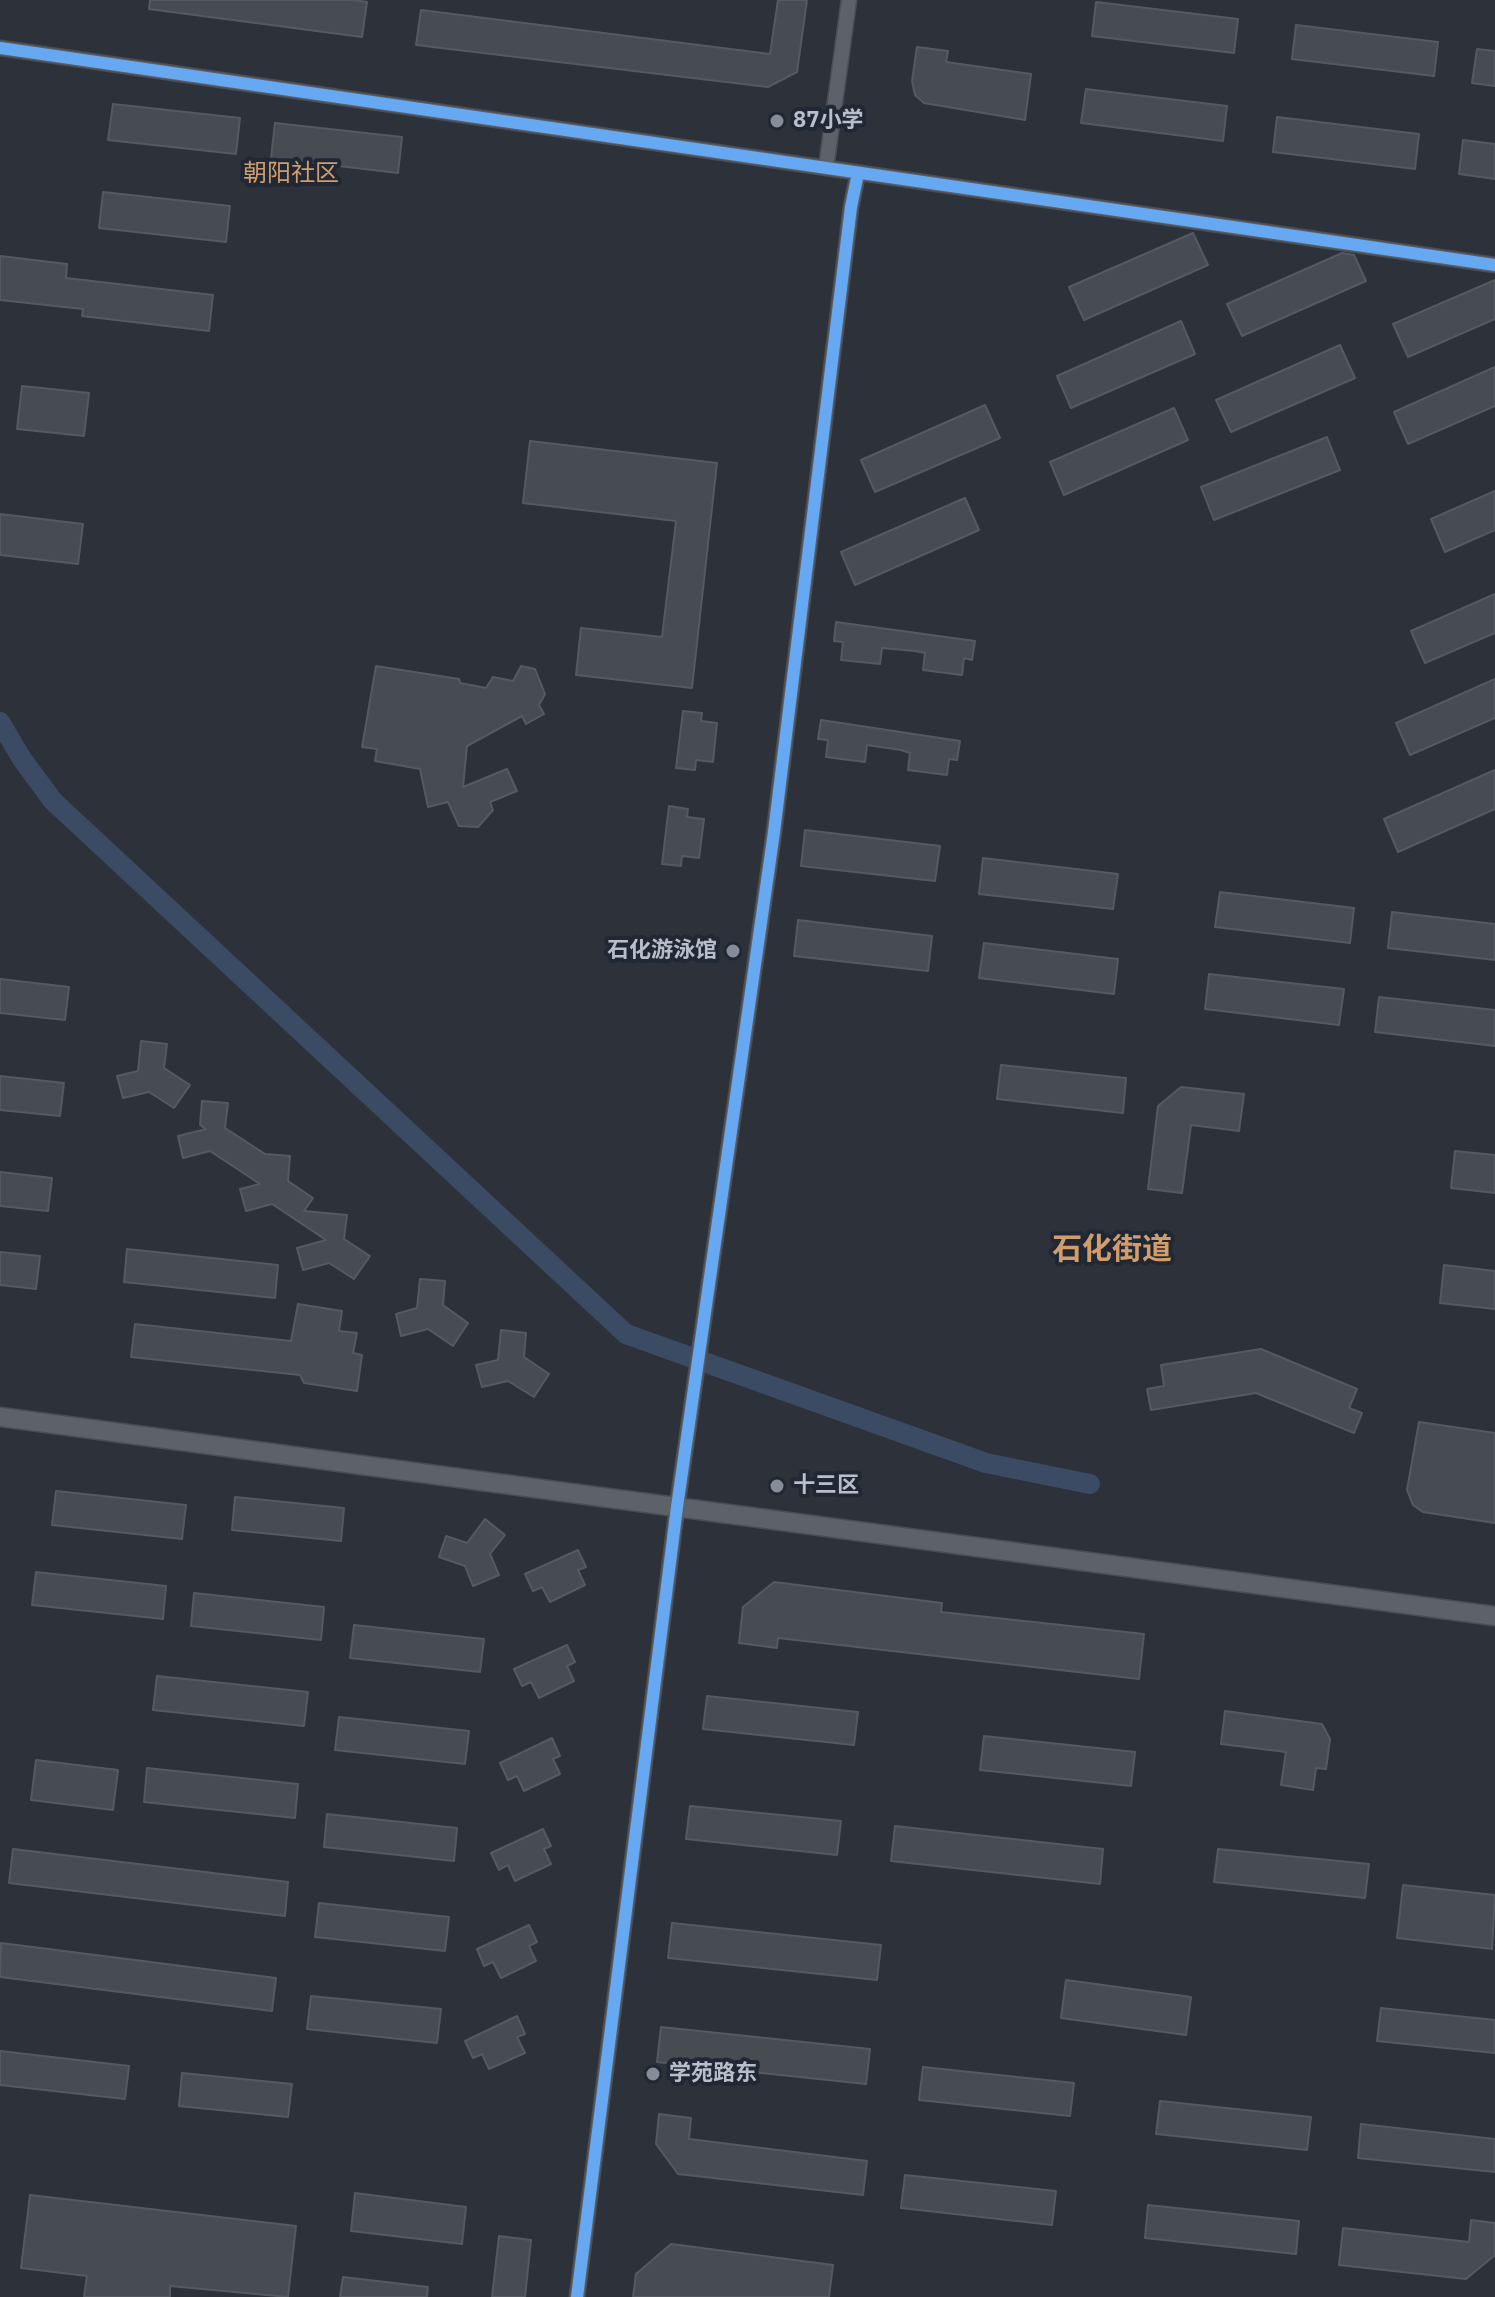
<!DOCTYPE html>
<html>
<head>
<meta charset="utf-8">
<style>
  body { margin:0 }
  canvas { display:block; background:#2d323a }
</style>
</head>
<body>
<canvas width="1495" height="2297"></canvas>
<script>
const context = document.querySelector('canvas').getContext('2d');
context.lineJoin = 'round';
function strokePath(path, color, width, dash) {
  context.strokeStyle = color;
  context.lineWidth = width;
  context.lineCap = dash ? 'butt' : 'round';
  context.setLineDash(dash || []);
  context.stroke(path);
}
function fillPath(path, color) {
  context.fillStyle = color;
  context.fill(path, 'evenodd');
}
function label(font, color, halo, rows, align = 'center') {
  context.font = font + ' "IBM Plex Sans","Noto Sans SC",sans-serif';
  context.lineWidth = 8;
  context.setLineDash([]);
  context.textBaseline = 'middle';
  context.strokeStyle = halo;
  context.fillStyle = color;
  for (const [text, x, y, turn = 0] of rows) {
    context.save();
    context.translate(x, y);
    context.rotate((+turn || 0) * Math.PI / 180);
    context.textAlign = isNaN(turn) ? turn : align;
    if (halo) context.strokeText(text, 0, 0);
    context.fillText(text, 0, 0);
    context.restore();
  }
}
const canal = new Path2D(`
  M0,722L22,759L53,801L626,1334L986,1463L1090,1484`);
const building = new Path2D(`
  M150,0H353L367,2L362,37L149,9Z
  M778,0H807L797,72L768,87L416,45L421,10L770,54Z
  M1096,2L1238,19L1234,53L1092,36Z
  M1296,25L1438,42L1434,76L1292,59Z
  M917,47L948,51L946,62L1031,74L1025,120L924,103L915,95L912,81Z
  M1477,49L1495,51V86L1472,83Z
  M1086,89L1227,106L1223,141L1081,123Z
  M113,104L240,118L236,154L108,140Z
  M1277,117L1419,134L1415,169L1273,152Z
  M275,123L402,137L398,173L271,158Z
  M1463,140L1495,144V179L1459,174Z
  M103,192L230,206L226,242L99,228Z
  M1193,233L1208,265L1084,320L1069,287Z
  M1342,253L1354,255L1366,281L1242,336L1227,304Z
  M0,256L67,264L66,278L213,295L209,331L82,316L83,309L0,300Z
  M1495,280V319L1408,357L1393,324Z
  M1181,321L1195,354L1071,408L1057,376Z
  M1340,345L1355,378L1231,432L1216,400Z
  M1495,367V406L1408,444L1394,412Z
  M22,386L89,393L84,436L17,429Z
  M985,405L1000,438L875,492L861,460Z
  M1174,408L1188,440L1064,495L1050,462Z
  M1327,437L1340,470L1214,520L1201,487Z
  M530,441L717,463L692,688L576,675L581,628L662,637L676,521L523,503Z
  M1495,491V530L1445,552L1431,519Z
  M965,498L979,530L855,585L841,552Z
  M0,514L83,524L78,564L0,555Z
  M1495,594V633L1425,663L1411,631Z
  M836,622L975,641L972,660L964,658L962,675L923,670L925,653L915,651L882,648L880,664L841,660L843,642L834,641Z
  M376,666L459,679L460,683L486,688L493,677L513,681L521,666L535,669L545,694L539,705L544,714L526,724L522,716L467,746L463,787L507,769L517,791L490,802L493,810L478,827L459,826L448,802L428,807L420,769L375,761L377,749L362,747Z
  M1495,679V718L1410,755L1396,723Z
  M683,711L702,713L701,721L717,723L713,762L696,760L695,770L676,768Z
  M821,720L960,741L957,760L949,759L947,775L908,770L910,753L901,750L867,745L865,762L826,757L828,740L818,739Z
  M1495,770V809L1398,852L1384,819Z
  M669,806L688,809L687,817L704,819L699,858L682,856L681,866L662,864Z
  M805,830L940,846L935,881L801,866Z
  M983,858L1118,874L1113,909L979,894Z
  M1220,892L1354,908L1350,943L1215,927Z
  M1392,912L1495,924V960L1388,948Z
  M798,920L932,936L928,971L794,956Z
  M984,943L1118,959L1114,994L979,978Z
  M1209,974L1344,989L1339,1025L1205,1009Z
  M0,979L69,987L65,1020L0,1013Z
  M1379,997L1495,1010V1046L1375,1032Z
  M141,1041L167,1044L164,1068L190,1085L174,1108L149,1092L123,1098L117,1076L138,1071Z
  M1001,1065L1126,1078L1123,1113L997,1099Z
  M0,1076L64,1083L60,1116L0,1110Z
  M1181,1087L1244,1094L1239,1131L1191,1125L1182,1193L1148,1189L1158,1106Z
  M202,1101L228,1103L225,1128L265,1154L290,1156L288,1181L313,1198L304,1211L347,1215L344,1239L370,1256L354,1279L329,1263L303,1270L297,1248L326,1240L272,1204L246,1211L240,1189L260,1184L210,1151L183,1158L178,1136L206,1129L200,1125Z
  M1455,1151L1495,1155V1193L1451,1188Z
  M0,1172L52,1178L48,1211L0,1206Z
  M127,1249L278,1265L275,1298L124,1282Z
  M0,1252L40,1256L36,1289L0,1285Z
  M1444,1265L1495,1271V1309L1440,1303Z
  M420,1279L445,1281L443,1305L468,1323L453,1346L428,1329L401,1336L396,1314L417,1308Z
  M298,1304L342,1311L339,1331L357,1333L353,1353L362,1355L357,1391L304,1383L300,1375L131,1357L135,1324L291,1341Z
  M501,1330L526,1333L524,1357L549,1374L534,1397L508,1381L482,1387L476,1365L498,1360Z
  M1261,1349L1357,1389L1349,1408L1362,1413L1354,1433L1256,1393L1151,1410L1147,1389L1164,1386L1161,1365Z
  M1419,1422L1495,1433V1523L1423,1512L1413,1505L1407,1490Z
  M56,1491L186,1505L182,1539L52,1525Z
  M235,1497L344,1508L341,1541L232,1530Z
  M485,1519L505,1535L490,1554L499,1575L473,1586L465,1566L439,1557L446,1536L467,1543Z
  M578,1550L586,1567L578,1570L585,1585L550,1602L542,1587L533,1591L525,1574Z
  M36,1572L166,1586L163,1619L32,1605Z
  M774,1582L942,1603L941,1612L1144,1634L1139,1679L778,1638L777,1648L739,1643L743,1607Z
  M194,1593L324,1607L321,1640L191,1626Z
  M354,1625L484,1639L480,1672L350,1658Z
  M567,1645L575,1662L567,1666L574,1681L539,1698L531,1682L522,1686L514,1669Z
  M157,1676L308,1692L304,1726L153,1710Z
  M707,1696L858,1712L854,1745L703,1729Z
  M1225,1711L1322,1724L1330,1739L1326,1769L1316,1768L1313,1790L1281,1785L1286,1752L1221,1744Z
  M339,1717L469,1731L465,1764L335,1750Z
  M984,1736L1135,1752L1131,1786L980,1770Z
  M552,1738L560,1756L553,1759L560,1774L524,1791L517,1776L508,1780L500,1763Z
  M36,1760L118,1770L113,1810L31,1800Z
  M147,1768L298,1784L295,1818L144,1802Z
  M690,1806L841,1821L837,1855L686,1839Z
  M327,1814L457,1828L454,1861L324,1847Z
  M895,1826L1103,1849L1100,1884L891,1861Z
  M543,1829L551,1846L544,1849L551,1864L515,1881L508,1865L499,1870L491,1853Z
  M13,1849L288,1882L285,1916L9,1883Z
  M1218,1849L1369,1864L1365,1898L1214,1882Z
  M1403,1885L1495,1895L1492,1949L1397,1938Z
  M319,1903L449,1917L445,1951L315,1937Z
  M672,1923L881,1945L877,1980L668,1958Z
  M529,1925L537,1942L529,1946L536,1961L501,1978L493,1962L484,1966L477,1949Z
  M1,1943L276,1978L272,2011L0,1977Z
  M1066,1980L1191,1997L1186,2035L1061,2018Z
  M311,1996L441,2009L437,2043L307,2029Z
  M1381,2008L1495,2020V2053L1377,2041Z
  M517,2016L525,2034L517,2037L525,2053L489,2069L482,2054L473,2058L465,2041Z
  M661,2027L870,2049L866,2084L657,2062Z
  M0,2051L129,2066L125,2099L0,2085Z
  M923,2067L1074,2083L1070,2116L919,2100Z
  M182,2073L292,2084L288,2117L179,2106Z
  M1160,2101L1311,2117L1307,2150L1156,2134Z
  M659,2114L691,2118L689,2139L867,2161L863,2195L678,2174L656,2144Z
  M1361,2124L1495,2139V2172L1358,2158Z
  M905,2175L1056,2191L1052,2225L901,2208Z
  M355,2193L466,2207L462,2244L351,2231Z
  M30,2195L296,2226L288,2297L170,2286V2297H84L87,2276L21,2268Z
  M1148,2205L1299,2221L1296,2254L1145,2238Z
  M1471,2220L1495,2223V2255L1466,2279L1339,2265L1343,2228L1469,2242Z
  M499,2236L531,2240L525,2297H492Z
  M671,2244L833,2265L829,2297H633L636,2274Z
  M343,2277L428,2287L427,2297H340Z`);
const minor = new Path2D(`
  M0,48L1495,265
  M826,168L849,0
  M577,2297L677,1507L774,832L851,207L858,173`);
const tertiary = new Path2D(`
  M0,1417L1495,1616`);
const cycleway = new Path2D(`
  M0,48L1495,265
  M577,2297L677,1507L774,832L851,207L858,173`);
const markers = [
  [777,121,8,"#878d98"],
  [733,951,8,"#878d98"],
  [777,1486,8,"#878d98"],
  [653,2074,8,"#878d98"]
];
const poiNames = [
  ["87小学",793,121],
  ["石化游泳馆",717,951,"right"],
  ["十三区",793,1486],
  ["学苑路东",669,2074]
];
const neighbourhoodNames = [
  ["朝阳社区",291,174]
];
const districtNames = [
  ["石化街道",1112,1250]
];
strokePath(canal, '#3c4b64', 20);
fillPath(building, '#474b52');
strokePath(building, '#555a61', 2);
strokePath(minor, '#4b4e54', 17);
strokePath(tertiary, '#4b4e54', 21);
strokePath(minor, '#5d6168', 14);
strokePath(tertiary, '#5d6168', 18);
strokePath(cycleway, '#66a8f1', 12);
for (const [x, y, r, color] of markers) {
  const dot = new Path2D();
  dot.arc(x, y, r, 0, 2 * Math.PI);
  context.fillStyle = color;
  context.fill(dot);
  strokePath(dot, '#202835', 3);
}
label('bold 22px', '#b8beca', '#202835', poiNames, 'left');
label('24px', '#d29c6b', '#202835', neighbourhoodNames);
label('bold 30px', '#d29c6b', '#202835', districtNames);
</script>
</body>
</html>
